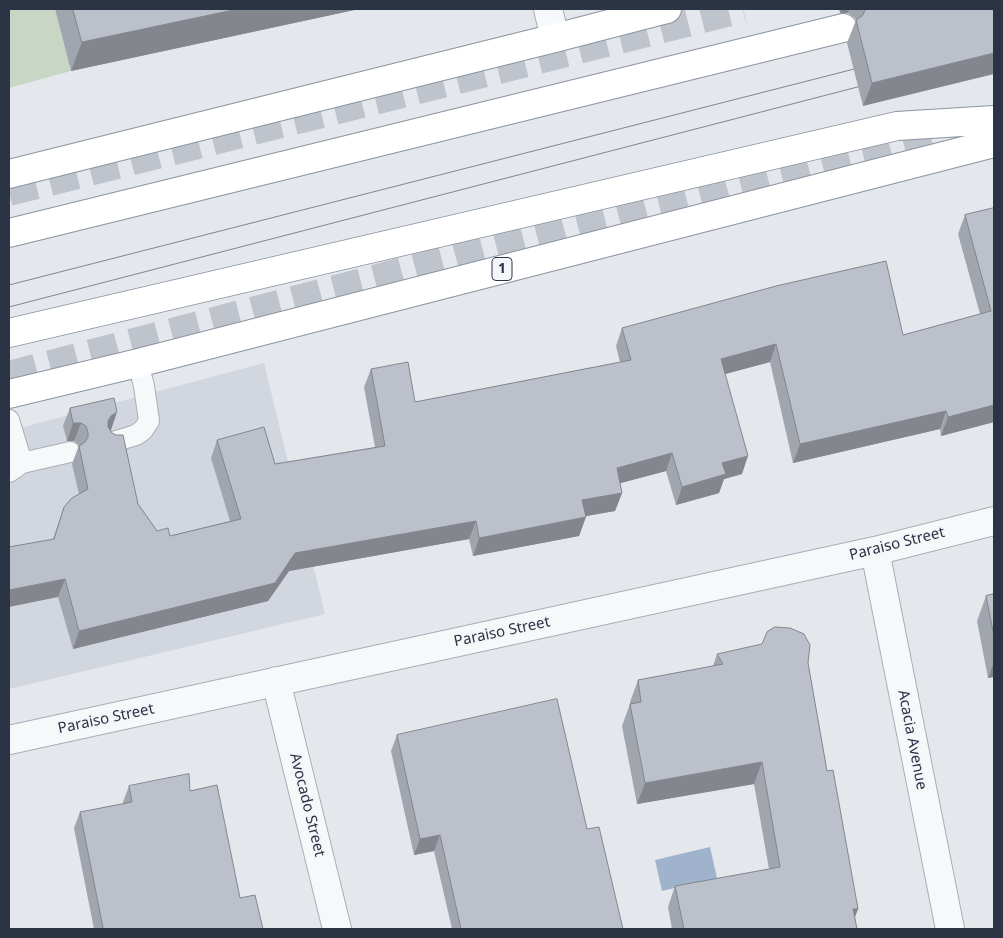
<!DOCTYPE html>
<html>
<head>
<meta charset="utf-8">
<style>
  body { margin:0 }
  #map { position:relative; width:1003px; height:938px; overflow:hidden; background:#e4e7ec; font-family:"Noto Sans",sans-serif }
  canvas { display:block }
  .frame { position:absolute; inset:0; border:10px solid #2b3445; pointer-events:none }
</style>
</head>
<body>
<div id="map">
<canvas width="1003" height="938"></canvas>
<div class="frame"></div>
</div>
<script>
const context = document.querySelector('canvas').getContext('2d');
context.lineJoin = 'round';
function fillPath(path, color) {
  context.fillStyle = color;
  context.fill(path, 'evenodd');
}
function strokePath(path, color, width, dash) {
  context.strokeStyle = color;
  context.lineWidth = width;
  context.lineCap = dash ? 'butt' : 'round';
  context.setLineDash(dash || []);
  context.stroke(path);
}
function label(font, color, halo, rows, align = 'center') {
  context.font = font + ' "Noto Sans",sans-serif';
  context.lineWidth = 4.5;
  context.setLineDash([]);
  context.textBaseline = 'middle';
  context.strokeStyle = halo;
  context.fillStyle = color;
  for (const [text, x, y, turn = 0] of rows) {
    context.save();
    context.translate(x, y);
    context.rotate((+turn || 0) * Math.PI / 180);
    context.textAlign = isNaN(turn) ? turn : align;
    if (halo) context.strokeText(text, 0, 0);
    context.fillText(text, 0, 0);
    context.restore();
  }
}
const built = new Path2D(`
  M264,363L325,614L9,689V431Z`);
const green = new Path2D(`
  M9,9H55L71,71L9,88Z`);
const water = new Path2D(`
  M710,847L717,878L662,891L655,860Z`);
const highwayTunnel = new Path2D(`
  M9,192L743,9
  M9,375L943,129`);
const lane = new Path2D(`
  M9,420L22,463
  M113,442L136,435L143,430L149,421L144,386L138,363
  M9,472L22,463L70,452`);
const street = new Path2D(`
  M548,9L555,38
  M875,551L950,929
  M276,681L337,929
  M9,740L875,551L994,521`);
const highway = new Path2D(`
  M9,174L555,38L667,9
  M9,233L843,28
  M9,333L897,126L994,120
  M9,394L138,363L994,143`);
const tram = new Path2D(`
  M9,285L866,66
  M9,307L873,83`);
const wall = new Path2D(`
  M55,9H359L71,71Z
  M839,9H994L863,106L847,43L856,20L855,18L848,13H840Z
  M994,208V422L941,436L940,429L793,463L770,362L725,374L742,474L724,479L719,493L676,505L666,471L620,483L622,493L615,511L586,516L579,536L473,556L469,539L289,571L268,601L73,649L58,597L53,539L64,507L79,494L72,464L79,445L74,441H67L63,426L70,408L110,430L138,504L157,531L170,536L230,521L211,458L217,440L275,464L375,447L364,387L371,369L415,402L620,362L616,346L622,328L903,335L980,314L958,234L965,215Z
  M994,594V677L988,678L977,621L986,596Z
  M717,654L808,663L827,771L858,909L855,917L857,929H672L668,907L675,886L769,869L754,784L637,804L622,726L630,704V702L638,680L713,666Z
  M397,735L587,829L623,929H452L434,851L414,855L391,751Z
  M129,786L190,791L240,898L263,929H94L74,828L80,812L123,804V802Z`);
const shadedWall = new Path2D(`
  M238,9H359L71,71L82,42Z
  M841,9H849L848,13H840Z
  M994,53V74L863,106L872,83Z
  M776,344L770,362L714,377L721,359Z
  M994,405V422L941,436L948,417Z
  M946,411L940,429L793,463L800,444Z
  M117,412L111,430L104,434L108,421L111,416Z
  M73,423H81L74,441H67Z
  M672,453L666,471L610,486L617,468Z
  M748,456L742,474L724,479L719,493L676,505L682,487L722,463Z
  M622,493L615,511L575,518L582,500Z
  M586,517L579,536L473,556L479,538Z
  M476,521L469,539L289,571L268,601L73,649L79,631L295,553Z
  M65,579L58,597L9,607V590Z
  M994,662V677L988,678Z
  M762,762L754,784L637,804L645,783Z
  M440,835L434,851L414,855L420,839Z
  M853,909H858L850,929Z`);
const building = new Path2D(`
  M73,9H238L82,42Z
  M866,9H994V53L872,83L856,20L862,16Z
  M994,208V405L948,417L946,411L800,444L776,344L721,359L748,456L722,463L726,474L682,487L672,453L617,468L622,493L582,500L586,517L479,538L476,521L295,553L275,583L79,631L65,579L9,590V547L54,539L64,507L72,498L88,489L79,446L85,442L88,437V432L86,426L81,423H73L70,408L114,398L117,412L111,416L108,421V427L112,433L116,435H123L138,504L157,531L168,528L170,536L241,519L217,440L264,427L275,464L385,446L371,369L408,362L415,402L631,360L622,328L776,286L886,261L903,335L991,311L965,215Z
  M994,594V636L986,596Z
  M775,627L790,628L804,634L810,645L808,663L827,771L833,770L858,909H853L857,929H684L675,886L780,867L762,762L645,783L630,704L641,702L638,680L723,664L717,654L762,644L767,632Z
  M557,699L587,829L599,827L623,929H461L440,835L420,839L397,735Z
  M189,774L190,791L217,785L240,898L255,895L263,929H99L103,928L80,812L132,802L129,786Z`);
const shields = [
  [502,269,20]
];
const shieldNames = [
  ["1",502,269]
];
const streetNames = [
  ["Paraiso Street",897,544,-14],
  ["Paraiso Street",502,632,-12],
  ["Paraiso Street",106,719,-12],
  ["Acacia Avenue",912,740,79],
  ["Avocado Street",307,805,76]
];
fillPath(built, '#d2d6de');
fillPath(green, '#c9d6c5');
fillPath(water, '#9fb4cc');
strokePath(highwayTunnel, '#bfc3cb', 28, [28, 14]);
strokePath(lane, '#a9aeb7', 22);
strokePath(street, '#a9aeb7', 30);
strokePath(highway, '#8b94a3', 30);
strokePath(lane, '#f7f8fa', 20);
strokePath(street, '#f7f8fa', 28);
strokePath(highway, '#fff', 28);
strokePath(tram, '#7d8696', 1);
fillPath(wall, '#a1a5ae');
fillPath(shadedWall, '#83868d');
fillPath(building, '#bbc0ca');
strokePath(building, '#83868d', 1);
for (const [x, y, w] of shields) {
  const box = new Path2D();
  box.roundRect(x - w / 2, y - 11.5, w, 23, 4);
  context.fillStyle = '#f4f6f9';
  context.fill(box);
  strokePath(box, '#2b3445', 1);
}
label('bold 14px', '#2b3445', null, shieldNames);
label('15px', '#2b3445', '#f4f6f9', streetNames);
</script>
</body>
</html>
